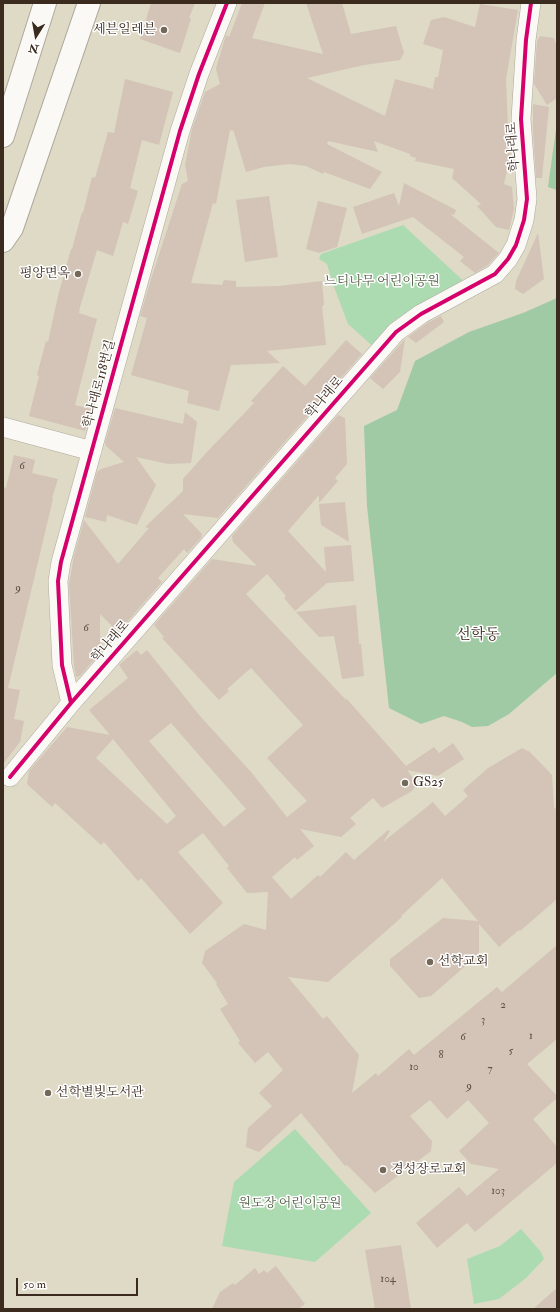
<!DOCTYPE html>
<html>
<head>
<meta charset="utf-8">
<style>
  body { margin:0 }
  #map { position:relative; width:560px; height:1312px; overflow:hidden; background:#dedac6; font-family:"IM FELL Double Pica",serif }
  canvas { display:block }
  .frame { position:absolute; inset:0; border:4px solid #3b2a1e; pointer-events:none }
  .north { position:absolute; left:16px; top:16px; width:40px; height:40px; -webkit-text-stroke:3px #fff; paint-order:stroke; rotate:191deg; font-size:11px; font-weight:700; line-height:16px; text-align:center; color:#3b2a1e }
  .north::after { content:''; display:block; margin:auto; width:14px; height:18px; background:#3b2a1e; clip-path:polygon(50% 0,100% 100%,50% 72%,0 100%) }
  .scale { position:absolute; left:16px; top:1278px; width:122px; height:18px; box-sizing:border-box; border:2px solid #3b2a1e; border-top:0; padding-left:5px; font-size:12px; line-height:14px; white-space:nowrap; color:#3b2a1e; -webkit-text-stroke:3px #fff; paint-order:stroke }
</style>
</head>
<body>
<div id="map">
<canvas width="560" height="1312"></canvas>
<div class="frame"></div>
<div class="north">N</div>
<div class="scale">50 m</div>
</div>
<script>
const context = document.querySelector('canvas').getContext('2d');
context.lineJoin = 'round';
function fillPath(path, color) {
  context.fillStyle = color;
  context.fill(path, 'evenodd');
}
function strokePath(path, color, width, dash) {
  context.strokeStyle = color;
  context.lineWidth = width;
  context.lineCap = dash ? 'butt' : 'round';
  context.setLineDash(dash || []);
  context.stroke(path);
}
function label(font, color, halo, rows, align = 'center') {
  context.font = font + ' "IM FELL Double Pica","Noto Serif KR",serif';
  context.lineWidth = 3;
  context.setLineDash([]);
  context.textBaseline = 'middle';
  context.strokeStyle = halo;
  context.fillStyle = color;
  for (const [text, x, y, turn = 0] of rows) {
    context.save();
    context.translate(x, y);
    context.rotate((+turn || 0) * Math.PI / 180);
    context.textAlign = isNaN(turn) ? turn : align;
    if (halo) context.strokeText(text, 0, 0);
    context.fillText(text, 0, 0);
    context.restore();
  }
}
const green = new Path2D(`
  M403,225L469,286L378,351L348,324L334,287L327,264L319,259L321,254Z
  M295,1129L371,1213L315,1262L222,1246L234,1182Z
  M521,1229L541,1252L544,1259L526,1278L499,1299L474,1304L467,1259L500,1246Z`);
const forest = new Path2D(`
  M557,122V190L548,187Z
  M557,298V673L509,714L488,726L472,727L462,722L444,716L421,724L389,708L367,506L364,426L397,410L415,361L469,332L523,313Z`);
const building = new Path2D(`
  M151,3H195L189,18L191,19L180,53L140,39Z
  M242,3H265L252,38L323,54L306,3H342L351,34L396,26L404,53L400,60L364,65L307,78L385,116L395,79L433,89L435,77H438L443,50L423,44L431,20L444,17L475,27L480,4L518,10L506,79L509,152H511L504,184L512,187L514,209L509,230L496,227L477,206L481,204L452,178L454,169L415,161L416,158L410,156V154L374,141L378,152L328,141L327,144L382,172L370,189L324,172L323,174L306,166L290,164L264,167L246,172L233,129V131L230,130L216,204L213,203L191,283L222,285L224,280L236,281V287L279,286L322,281L324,305L322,306L326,345L267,351L280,363L231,365L219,411L187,403L189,391L131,375L147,318L140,316L152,276L182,184L188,181L185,165L192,129L205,92L220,84L216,69L217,65L226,35L229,37Z
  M540,36L554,38L557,47V98L547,105L534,84L537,41Z
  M125,79L173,92L159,145L142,140L130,188L138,191L128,224L123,222L113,256L97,250L80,307L79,313L97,319L75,405L91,409L85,431L29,416L39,376L37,375L46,341L48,342L58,296L71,249H72L82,212L83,213L92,177L95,178L108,132L114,133Z
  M533,104L549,107L542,178H536L533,131Z
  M404,183L456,210L454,215L450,214L499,253L488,265L475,273L460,261L464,257L413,217L362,234L353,207L394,193L399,206Z
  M269,196L278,257L245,262L236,200Z
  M318,201L347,208L337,247L319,253L306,249Z
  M538,233L544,279L523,294L515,289L516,281Z
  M441,316L444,322L416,343L408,337L427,323Z
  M405,339L400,372L383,389L370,378Z
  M346,340L362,354L218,518L183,514L202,534L201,538L187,553L184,549L158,578L162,582L121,629L120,628L117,631L100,614V653L80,676L76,677L74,666L69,584L74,556L84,520L118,564L149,528L145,527L183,491V479L207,452L254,403L251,401L283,366L305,386Z
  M115,408L183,424L185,412L197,422L191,463L168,464L136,457L156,485L137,525L107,515L106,522L85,517L97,472L101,469L124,462L106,446L105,443Z
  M338,415L345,418L347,464L335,478L338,481L319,503V495L288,531L326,572L324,547L351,545L354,581L327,583L295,611L284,598L286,596L267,574L246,594L347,701L346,698L406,766L434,747L439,753L453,743L464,759L438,776L407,770L415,781L416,785L412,791L382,808L373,798L350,818L356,824L341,837L300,829L314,846L297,860L295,857L272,877L291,899L318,875L320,877L346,852L354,860L388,830L390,831L383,842L433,802L445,816L468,796L463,790L488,768L522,748L530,752L552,775L554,809L557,807V899L520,931L519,930L499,947L479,924V954L431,996L419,998L390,966V959L443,918L478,921L442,878L401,916L402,917L328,982L288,977L323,1019L327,1016L359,1055L352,1093L376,1073L378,1076L409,1049L414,1055L497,987L502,992L557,945V1039L527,1064L557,1096V1098L533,1119L557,1147V1163L475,1232L467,1223L437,1248L416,1223L459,1187L467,1196L499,1169L471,1164L459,1151L489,1123L468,1100L447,1119L430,1100L410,1116L432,1141L431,1151L375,1193L347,1165L345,1166L301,1113L259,1152L246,1147L248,1128L272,1106L259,1093L283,1070L268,1052L255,1063L238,1043L240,1041L220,1009L228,1004L216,984L217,983L202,963L205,951L244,924L266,930L268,892L247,893L227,868L229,866L203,833L178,852L223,903L190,934L141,878L138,881L104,842L101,845L55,803L52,807L27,784L29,771L67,727L110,735L89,710L128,678L119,665L120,664L137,650L141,655L147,650L200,716L251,772L287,817L307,801L267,758L303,725L251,668L227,689L229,691L219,700L162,638L164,637L154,625L212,559L257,566L233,542L232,536ZM171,723L246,809L224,827L149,741ZM113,739L176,816L167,824L96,758Z
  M14,455L35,460L32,473L58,479L52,498L53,499L8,688L20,690L14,719L24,721L20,742L3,764V487L6,488Z
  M345,502L349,542L321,525L319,504Z
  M356,605L359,644H361L364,676L342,679L334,636L319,637L296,612Z
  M401,1245L411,1309H375L365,1250Z
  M276,1266L305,1304L298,1309H212L220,1292L233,1283L235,1285L255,1268L259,1274L264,1270L267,1273Z
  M557,1288V1309H533Z`);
const minor = new Path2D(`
  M3,427L92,451
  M71,703L62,665L58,581L61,562L180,131L199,74L227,3
  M10,777L71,703L396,332L421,314L495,274L508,259L516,245L524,220L527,199L521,119L526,40L531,3`);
const secondary = new Path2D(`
  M3,136L45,3
  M3,241L12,228L89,3`);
const cycleway = new Path2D(`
  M71,703L62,665L58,581L61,562L180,131L199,74L227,3
  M10,777L71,703L396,332L421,314L495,274L508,259L516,245L524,220L527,199L521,119L526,40L531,3`);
const markers = [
  [164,30,4,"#746859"],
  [78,274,4,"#746859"],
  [405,783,4,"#746859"],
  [430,962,4,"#746859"],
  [48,1093,4,"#746859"],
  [383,1170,4,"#746859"]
];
const numberNames = [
  ["6",22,467],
  ["9",18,589],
  ["6",86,629],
  ["2",503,1006],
  ["3",483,1021],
  ["1",531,1037],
  ["6",463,1038],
  ["5",511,1052],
  ["8",441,1056],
  ["10",414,1068],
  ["7",490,1070],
  ["9",469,1087],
  ["103",498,1192],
  ["104",388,1280]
];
const poiNames = [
  ["세븐일레븐",156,30,"right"],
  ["평양면옥",70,274,"right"],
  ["GS25",413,783],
  ["선학교회",438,962],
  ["선학별빛도서관",56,1093],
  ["경성장로교회",391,1170]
];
const streetNames = [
  ["학나래로",514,147,-94],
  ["학나래로118번길",100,384,-75],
  ["학나래로",325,398,-49],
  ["학나래로",111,642,-49]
];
const parkNames = [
  ["느티나무 어린이공원",382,282],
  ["원도장 어린이공원",290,1204]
];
const quarterNames = [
  ["선학동",478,636]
];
fillPath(green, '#addbb1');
fillPath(forest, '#9fcaa3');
fillPath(building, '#d3c4b7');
strokePath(minor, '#aea99c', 20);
strokePath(secondary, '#aea99c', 24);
strokePath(minor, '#faf9f6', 19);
strokePath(secondary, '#faf9f6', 22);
strokePath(cycleway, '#d6006c', 4);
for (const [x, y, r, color] of markers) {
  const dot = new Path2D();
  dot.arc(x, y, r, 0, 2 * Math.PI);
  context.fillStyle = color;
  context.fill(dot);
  strokePath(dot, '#fff', 1.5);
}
label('11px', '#615044', null, numberNames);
label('13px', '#3b2a1e', '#fff', poiNames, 'left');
label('13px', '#3b2a1e', '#fff', streetNames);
label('13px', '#515f45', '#fff', parkNames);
label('15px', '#3b2a1e', '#fff', quarterNames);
</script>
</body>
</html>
